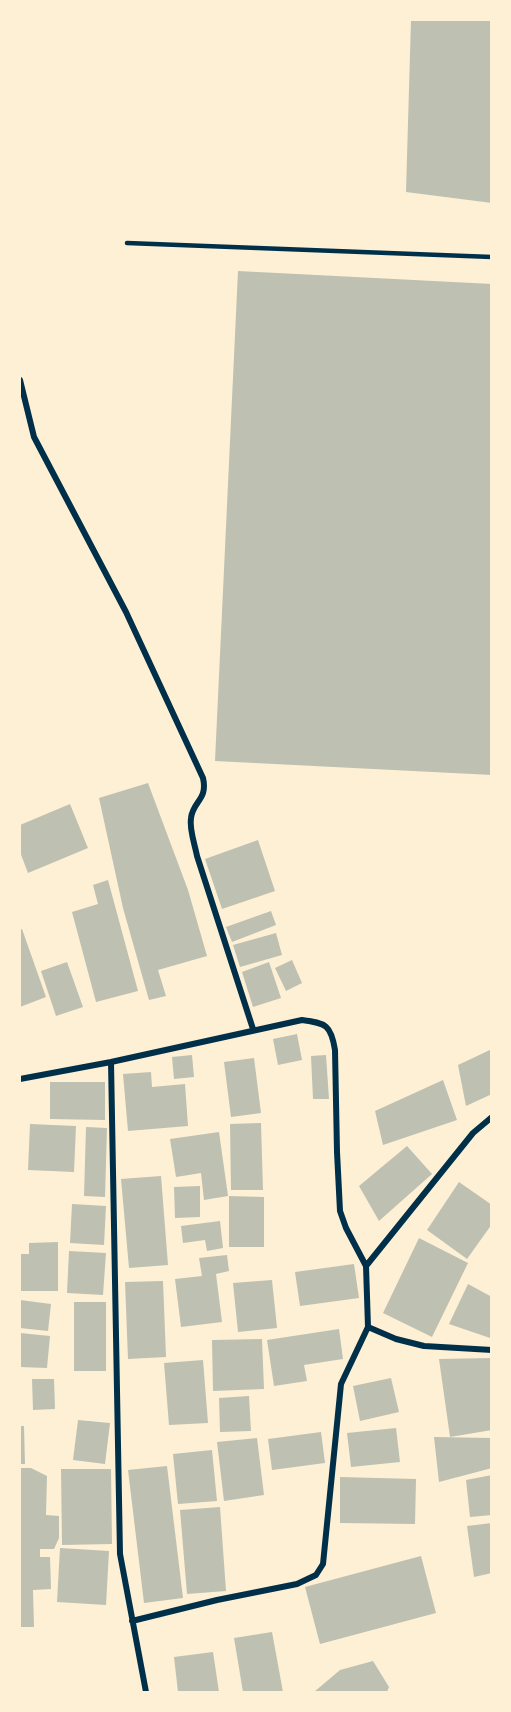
<!DOCTYPE html>
<html>
<head>
<meta charset="utf-8">
<style>
  body { margin:0 }
  #map { position:relative; width:511px; height:1712px; overflow:hidden; background:#fdf0d5; font-family:"IBM Plex Sans",sans-serif }
  canvas { display:block }
  .frame { position:absolute; inset:0; border:21px solid #fdf0d5; pointer-events:none }
</style>
</head>
<body>
<div id="map">
<canvas width="511" height="1712"></canvas>
<div class="frame"></div>
</div>
<script>
const context = document.querySelector('canvas').getContext('2d');
context.lineJoin = 'round';
function fillPath(path, color) {
  context.fillStyle = color;
  context.fill(path, 'evenodd');
}
function strokePath(path, color, width, dash) {
  context.strokeStyle = color;
  context.lineWidth = width;
  context.lineCap = dash ? 'butt' : 'round';
  context.setLineDash(dash || []);
  context.stroke(path);
}
const building = new Path2D(`
  M411,20H492V203L406,192Z
  M238,271L492,284V775L215,761Z
  M148,783L188,890L207,956L158,970L166,996L149,1000L123,908L99,798Z
  M70,804L88,848L28,873L20,852V825Z
  M258,840L275,891L222,909L205,859Z
  M108,880L138,991L96,1002L72,912L98,904L93,885Z
  M271,911L276,925L232,942L226,927Z
  M22,929L46,997L20,1007V930Z
  M276,933L282,955L240,967L233,945Z
  M292,960L302,983L286,991L275,968Z
  M67,962L83,1007L56,1016L41,971Z
  M269,962L281,998L253,1007L242,972Z
  M297,1034L302,1060L278,1065L273,1039Z
  M492,1049V1094L466,1106L458,1065Z
  M192,1055L194,1077L174,1079L172,1057Z
  M326,1055L329,1099H313L311,1056Z
  M254,1058L261,1113L231,1117L224,1062Z
  M151,1072L152,1087L185,1084L188,1126L128,1131L123,1074Z
  M443,1080L457,1120L383,1145L375,1111Z
  M50,1082H105V1120L50,1119Z
  M261,1123L263,1190H231L230,1124Z
  M30,1124L76,1126L74,1172L28,1170Z
  M86,1127L107,1128L105,1197L84,1196Z
  M219,1132L228,1196L204,1200L201,1173L176,1177L170,1139Z
  M407,1146L432,1174L379,1221L359,1186Z
  M161,1176L168,1265L129,1268L121,1179Z
  M459,1182L492,1205V1224L467,1259L427,1230Z
  M200,1186V1217L175,1218L174,1187Z
  M229,1196L264,1197V1247H229Z
  M72,1204L106,1206L104,1245L70,1243Z
  M220,1221L223,1248L207,1251L205,1240L183,1243L181,1226Z
  M419,1238L468,1263L432,1337L383,1313Z
  M58,1242V1291H20V1254H29V1243Z
  M69,1251L106,1253L103,1295L67,1293Z
  M227,1255L229,1271L216,1274L222,1322L181,1327L175,1279L202,1276L199,1258Z
  M354,1264L359,1298L300,1306L295,1272Z
  M272,1280L277,1328L238,1332L233,1283Z
  M163,1281L166,1357L128,1359L125,1282Z
  M468,1284L492,1297V1335L490,1338L449,1324Z
  M20,1300L51,1304L48,1331L20,1328Z
  M74,1302H106V1371H74Z
  M339,1329L343,1359L304,1365L307,1381L274,1386L267,1340Z
  M20,1333L50,1336L47,1368L20,1367Z
  M262,1339L264,1389L213,1391L212,1340Z
  M492,1358V1430L450,1437L439,1359Z
  M203,1360L208,1423L169,1425L164,1363Z
  M391,1378L399,1412L360,1421L353,1386Z
  M32,1379H54L55,1409L33,1410Z
  M249,1396L251,1431L220,1432L219,1398Z
  M78,1420L110,1423L105,1464L73,1460Z
  M20,1426H24L25,1464H20Z
  M396,1428L400,1462L351,1467L347,1433Z
  M321,1432L325,1463L272,1470L268,1439Z
  M434,1437L492,1438V1468L439,1482Z
  M257,1438L264,1495L224,1501L217,1442Z
  M212,1450L217,1501L178,1504L173,1454Z
  M167,1466L183,1598L144,1603L128,1470Z
  M20,1468H31L47,1476L46,1515L59,1516V1538L54,1549H40V1557H50L51,1589L33,1590L34,1627H20Z
  M61,1469H111L112,1544L62,1545Z
  M492,1475V1515L470,1517L466,1480Z
  M340,1477L416,1479L415,1524L340,1523Z
  M220,1507L226,1591L187,1594L180,1510Z
  M492,1523V1573L474,1577L467,1526Z
  M60,1548L109,1551L106,1605L57,1602Z
  M421,1556L436,1613L320,1644L305,1587Z
  M272,1632L283,1692H243L234,1638Z
  M213,1652L219,1692H178L174,1657Z
  M373,1661L389,1687L387,1692H314L340,1670Z`);
const service = new Path2D(`
  M127,243L492,257`);
const minor = new Path2D(`
  M20,380L34,437L126,612L203,778C208,800 193,801 191,818C189,829 195,845 197,856L253,1029
  M111,1062L120,1554L146,1692
  M20,1079L111,1062L302,1020C326,1023 331,1025 335,1050L337,1152L340,1211L346,1228L366,1266L368,1327L341,1384L323,1564L316,1575L297,1584L217,1600L132,1621
  M366,1266L473,1133L492,1117
  M368,1327L396,1339L424,1346L492,1350`);
fillPath(building, '#bec0b2');
strokePath(service, '#003049', 4.5);
strokePath(minor, '#003049', 6);
</script>
</body>
</html>
